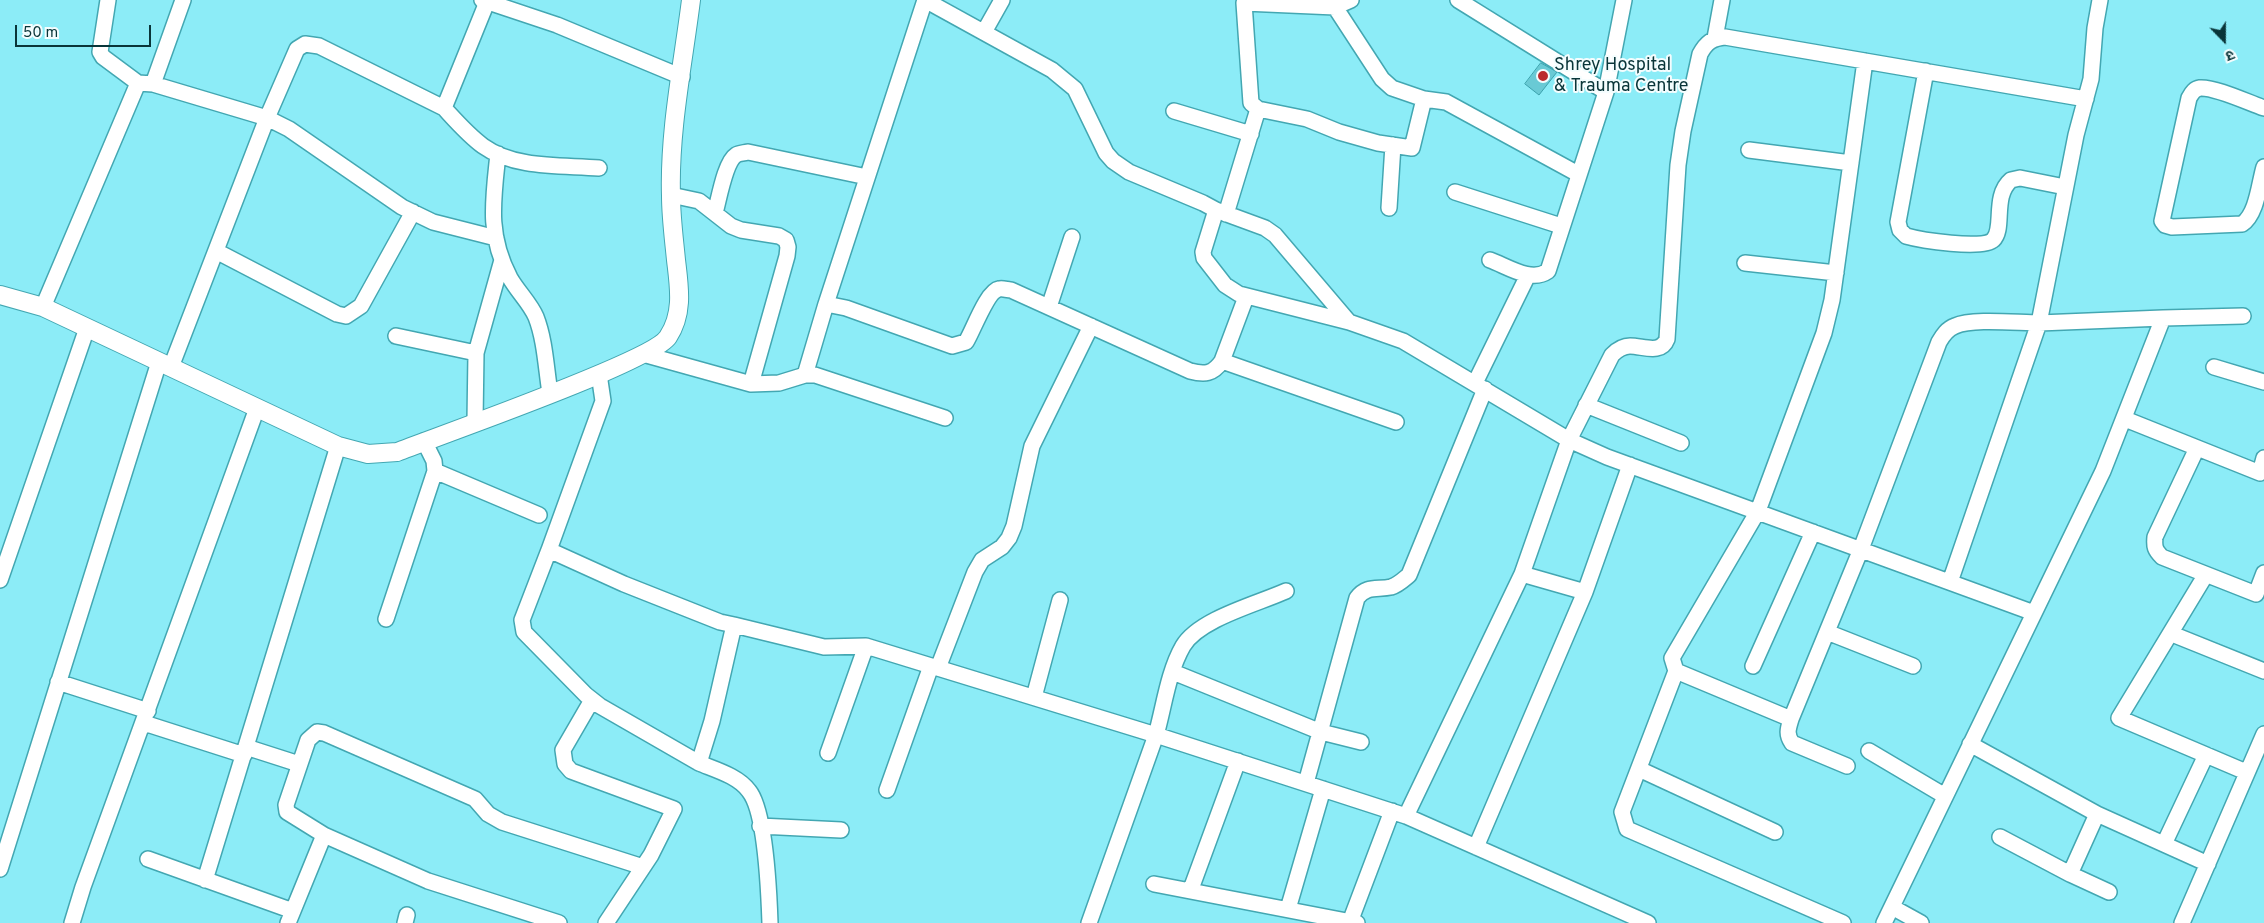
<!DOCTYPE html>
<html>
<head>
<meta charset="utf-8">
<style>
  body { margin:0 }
  #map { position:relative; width:2264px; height:923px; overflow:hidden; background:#8cecf7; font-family:Overpass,"Noto Sans Devanagari",sans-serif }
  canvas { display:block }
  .north { position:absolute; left:2199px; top:15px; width:50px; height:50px; -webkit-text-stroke:4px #f4fdfe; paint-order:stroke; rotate:158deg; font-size:14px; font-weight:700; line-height:20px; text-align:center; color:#093539 }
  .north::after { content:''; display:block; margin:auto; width:18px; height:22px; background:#093539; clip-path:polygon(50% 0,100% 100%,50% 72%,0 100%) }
  .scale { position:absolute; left:15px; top:25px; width:136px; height:22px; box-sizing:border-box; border:2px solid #093539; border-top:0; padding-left:6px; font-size:15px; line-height:18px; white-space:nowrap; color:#093539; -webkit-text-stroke:4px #f4fdfe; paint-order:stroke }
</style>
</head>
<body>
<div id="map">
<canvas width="2264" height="923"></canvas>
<div class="north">उ</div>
<div class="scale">50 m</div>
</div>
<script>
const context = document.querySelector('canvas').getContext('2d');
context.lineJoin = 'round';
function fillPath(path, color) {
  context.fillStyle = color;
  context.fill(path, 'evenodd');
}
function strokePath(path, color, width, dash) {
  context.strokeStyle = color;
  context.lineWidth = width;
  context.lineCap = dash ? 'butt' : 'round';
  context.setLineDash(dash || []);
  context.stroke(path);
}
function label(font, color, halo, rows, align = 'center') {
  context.font = font + ' Overpass,sans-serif';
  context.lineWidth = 4;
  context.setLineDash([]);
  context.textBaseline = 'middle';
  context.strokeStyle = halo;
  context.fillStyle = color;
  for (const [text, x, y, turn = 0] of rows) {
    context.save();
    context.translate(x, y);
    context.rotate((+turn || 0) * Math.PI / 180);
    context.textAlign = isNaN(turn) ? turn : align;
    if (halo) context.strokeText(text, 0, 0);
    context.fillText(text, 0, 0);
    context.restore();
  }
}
const building = new Path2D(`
  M1541,63L1557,72L1539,95L1525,84Z`);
const minor = new Path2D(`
  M108,0L100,52L103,57L138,83
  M482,0L557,25L682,77
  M925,0L1052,70L1075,89L1106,153L1113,161L1129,172L1203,203L1216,210L1203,252L1204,258L1225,285L1239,294L1349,322L1403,341L1569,440L1607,457L2034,613
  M1458,0L1606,92L1624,0
  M1335,7L1244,3L1251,103L1258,109L1307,119L1339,132L1378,143L1412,148L1424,99L1392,88L1382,79L1335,7L1351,0
  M984,32L1002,0
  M1715,38L1722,0
  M1926,71L1898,222L1900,230L1906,236C1920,240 1983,250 1993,240C2005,229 1992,196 2011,180L2020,178L2065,187
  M153,84L183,0
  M1424,99L1446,102L1578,174
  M444,108C456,121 468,135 483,146C515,169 561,165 599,168
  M2264,108C2249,103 2216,87 2200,88C2194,89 2192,93 2189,98L2162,221L2165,225L2172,227L2242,224C2257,214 2259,184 2264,167
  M1174,111L1251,134
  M1749,150L1851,163
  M498,154C493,201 487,234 510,278C518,292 530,303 536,317C545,340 546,368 550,393
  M1455,192L1561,226
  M671,195L699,201L731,226L741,230L779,236L786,240L788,247L787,256L751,384
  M1389,208L1393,145
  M1216,210L1265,228L1275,235L1349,322
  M715,213C719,199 725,162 736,155C739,153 744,153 748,152L867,177
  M1226,214L1258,109
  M216,251L337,314L346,316L361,306L413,212
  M1490,260C1507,266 1531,283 1548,271L1606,92
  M1745,263L1836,273
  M826,304L925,0
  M43,307L138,83L153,84L267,118L289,129L402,207L433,222L496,238
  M1049,307L1072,237
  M2163,318L2243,316
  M396,336L476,353
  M643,354L751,384L779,383L805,375H815L945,418
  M1222,361L1396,422
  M171,367L267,118L297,49L305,44L319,46L444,108L487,2
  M2214,367L2264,382
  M599,374L603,401L549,550L624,584L720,622L734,625L712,721L699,763C716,770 738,776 749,791C766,812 769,894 770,923
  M805,375L826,304L846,308L952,346L966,342C973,331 987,291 999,289C1003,288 1007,290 1011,290L1190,371C1205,375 1213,374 1222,361L1246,297
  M1475,383L1528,275
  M1586,405L1681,443
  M2125,419L2260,473L2264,458
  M475,421L476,353L502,260
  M2197,448L2155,537C2154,547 2155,550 2162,557L2256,594L2264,573
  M435,471L539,515
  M549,550L522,620L524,632L586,695L600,706L699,763
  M1522,574L1585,592
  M2205,576L2119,718L2246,772
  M0,580L87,328
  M386,619L435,471L434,461L424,441
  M734,625L824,647L866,646L1156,735C1164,707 1168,672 1183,646C1199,619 1257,604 1286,591
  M1827,632L1913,666
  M2172,634L2264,671
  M1753,666L1813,532
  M938,668L975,572L982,560L1002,547L1009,538L1014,526L1032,446L1091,326
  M1676,671L1622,812L1627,829L1843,923
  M1173,672L1321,732L1361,742
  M58,682L148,711
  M1034,697L1060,600
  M592,700L563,750L565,764L571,771L674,809L651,855L606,923
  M1791,719L1861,549L1939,342C1943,335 1947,329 1955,326C1972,318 2018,323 2039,323L1950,582
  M144,723L244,755
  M1970,744L2097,814L2070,874L2109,892
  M246,747L299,764
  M1869,751L1945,796
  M828,753L866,646
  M1847,766L1792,743C1786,734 1788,729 1791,719L1676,671L1672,658L1758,511L1824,333L1832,300L1865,61
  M1639,769L1775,832
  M1306,783L1357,598C1367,585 1377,590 1391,587C1398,585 1403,580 1409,575L1485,389
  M887,790L931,666
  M2097,814L2208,864
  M1406,816L1522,574L1569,440L1612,355C1617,350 1623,346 1630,346C1643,346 1661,355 1667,339L1678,165L1683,131L1700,54C1706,43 1712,38 1725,37L2086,99
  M760,826L841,830
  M324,835L287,812L286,805L308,740L317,732L324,733L475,799L488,814L502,822L643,867
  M2000,837L2070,874
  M2164,844L2206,755
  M1476,847L1585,592L1630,465
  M148,859L293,911
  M0,869L159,362
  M205,880L338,446
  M1154,884L1357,923
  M1191,889L1238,761
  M1892,907L1921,923
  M1288,909L1323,789
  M1350,922L1392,811
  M72,923L83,887L257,408
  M288,923L324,835L428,881L559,923
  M405,923L407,915
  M1089,923L1156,735L1406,816L1648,923
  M1884,923L2103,471L2163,318L2039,323L2076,135L2091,79L2095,28L2100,0
  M2182,923L2264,734`);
const tertiary = new Path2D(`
  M0,295L43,307L338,446L368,454L397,452C438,436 653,361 668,337C684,313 679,286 676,260C674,239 671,217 671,196C669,131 683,64 691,0`);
const markers = [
  [1543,76,6,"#bb2b2e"]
];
const poiNames = [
  ["Shrey Hospital",1554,66],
  ["& Trauma Centre",1554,87]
];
fillPath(building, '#69cad5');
strokePath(building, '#3ca1ac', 1);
strokePath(minor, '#43a7b2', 18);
strokePath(tertiary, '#43a7b2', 20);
strokePath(minor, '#fff', 15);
strokePath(tertiary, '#fff', 18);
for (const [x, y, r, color] of markers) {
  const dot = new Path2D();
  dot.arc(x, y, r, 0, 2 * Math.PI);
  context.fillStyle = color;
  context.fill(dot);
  strokePath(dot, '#f4fdfe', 2);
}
label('18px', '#093539', '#f4fdfe', poiNames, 'left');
</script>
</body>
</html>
